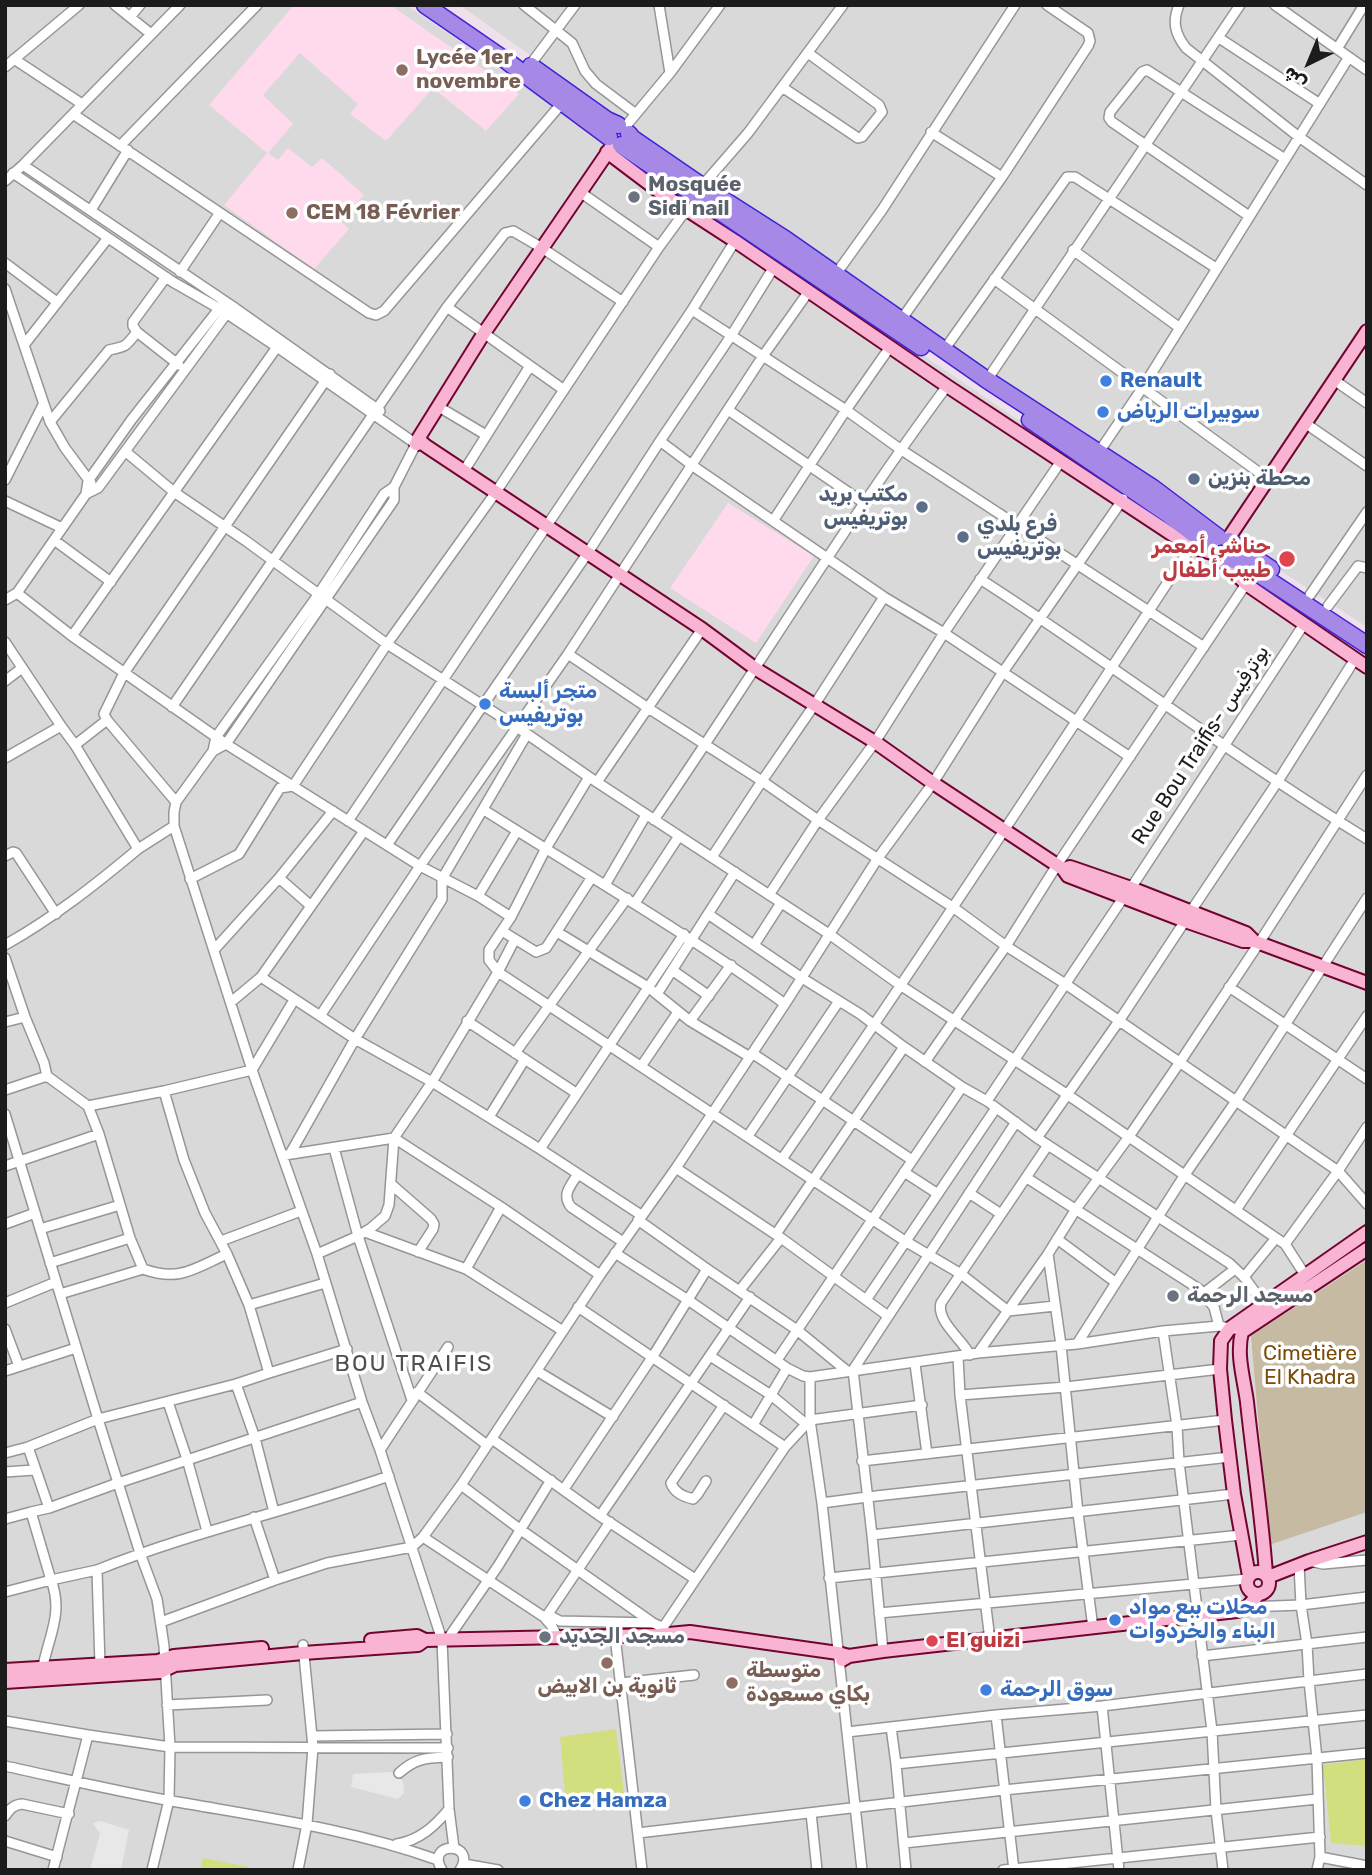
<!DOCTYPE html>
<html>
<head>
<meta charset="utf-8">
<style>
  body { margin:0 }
  #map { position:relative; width:1372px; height:1875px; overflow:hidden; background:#eee1ec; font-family:Rubik,"Noto Naskh Arabic",sans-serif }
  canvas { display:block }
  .frame { position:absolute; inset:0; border:7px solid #1c1c1c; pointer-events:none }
  .north { position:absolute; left:1274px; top:28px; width:70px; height:70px; -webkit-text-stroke:5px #fff; paint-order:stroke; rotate:223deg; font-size:19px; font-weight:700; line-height:28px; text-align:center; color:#1c1c1c }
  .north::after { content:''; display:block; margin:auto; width:24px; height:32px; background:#1c1c1c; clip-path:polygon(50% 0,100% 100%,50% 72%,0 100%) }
</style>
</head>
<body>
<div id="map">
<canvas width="1372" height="1875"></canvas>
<div class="frame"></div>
<div class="north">ش</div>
</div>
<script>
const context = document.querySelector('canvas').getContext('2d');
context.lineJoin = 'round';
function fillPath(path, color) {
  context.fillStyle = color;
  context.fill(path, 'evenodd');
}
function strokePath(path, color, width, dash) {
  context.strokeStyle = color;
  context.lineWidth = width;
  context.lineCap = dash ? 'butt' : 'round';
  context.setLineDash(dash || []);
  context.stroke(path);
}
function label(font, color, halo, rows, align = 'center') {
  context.font = font + ' Rubik,"Noto Naskh Arabic",sans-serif';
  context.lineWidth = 7;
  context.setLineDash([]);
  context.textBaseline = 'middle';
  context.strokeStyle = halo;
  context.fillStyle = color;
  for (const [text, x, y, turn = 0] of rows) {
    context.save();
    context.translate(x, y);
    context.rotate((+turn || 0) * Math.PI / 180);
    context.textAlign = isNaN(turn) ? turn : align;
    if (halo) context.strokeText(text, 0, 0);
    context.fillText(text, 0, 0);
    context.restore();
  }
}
const residential = new Path2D(`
  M5,5H406L1367,656V1870H5Z
  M459,5H1367V627L1218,530L652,141Z`);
const education = new Path2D(`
  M294,5H390L519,94L486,131L433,88L386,141L350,114L358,104L300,53L263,95L293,124L268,153L278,160L288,148L312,167L322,158L364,195L341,221L349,229L314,269L224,205L267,153L209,105Z
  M728,503L814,556L756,643L670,588Z`);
const cemetery = new Path2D(`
  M1367,1260V1512L1269,1545L1251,1336Z`);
const pitch = new Path2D(`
  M616,1729L624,1793L565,1795L560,1737Z
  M1367,1759V1846L1331,1843L1323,1765Z
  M203,1858L249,1867V1870H200Z`);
const parking = new Path2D(`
  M391,1772L403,1781L404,1793L398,1799L351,1787L353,1774Z
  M101,1821L129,1830L121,1870H90L100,1834L93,1823Z`);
const street = new Path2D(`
  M115,5L151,34
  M524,5L572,43L585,71L596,84L636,114
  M659,5L670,73
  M1179,5C1172,22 1175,34 1186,48L1299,137L1367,185
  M1275,5L1367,70
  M130,17L140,5
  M1219,38L1320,104
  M1337,49L1364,5
  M14,59L82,104
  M530,65L575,5
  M5,67L79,5
  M782,87L858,138L862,137L882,112L879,105L808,53
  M73,114L369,313L376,315L384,311L562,103
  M625,127L670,73L720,5
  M931,132L1002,177
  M120,146L257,5
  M23,165L232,306L380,411
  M13,173L173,282L220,309L277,347L416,444L394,487V500L226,744L213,751
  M5,181L23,165L180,5
  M702,186L748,133L843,5
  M580,192L659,247
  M91,210L128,150
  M1249,216L1112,122L1109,118L1110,112L1142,72L1147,70L1285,159
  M1073,250L1180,328
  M5,263L57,302
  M180,272L219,214
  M836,274L882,210L1015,5
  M166,277L133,322V326L137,332L179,365
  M994,279L1268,479
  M5,289L50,422L65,448L91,483
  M447,307L564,390
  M692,310L846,410L900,449L1204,647
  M901,320L1002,177L1088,46L1090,41L1088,33L1047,5
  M24,345L108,238
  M944,350L1067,177H1075L1216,268
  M987,380L1240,5
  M1334,380L1367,403
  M439,407L486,435
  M728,410L864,503
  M50,422L109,350C127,346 125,347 137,332
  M1305,423L1367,466
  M660,441L693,466L884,597L944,633L1130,757
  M126,452L174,492L246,541L387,644L517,727L589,777L829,934L900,985L1068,1095L1276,1238L1285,1244L1305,1275
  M1099,452L1143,387L1349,57
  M464,471L530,366
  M5,480L43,405
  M394,487L384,494L318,595L216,737L213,751L176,802L174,812V826L252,1070L317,1254L362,1402L380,1450L442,1640L449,1809L454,1848
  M86,494L98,488L230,309
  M5,501L62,528
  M773,521L846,410L890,347
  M54,540L111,582
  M980,579C1111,663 1235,758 1367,839
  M17,593L72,636L226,744L420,866L478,896L511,917
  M1310,595L1367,512
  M5,600L17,593L86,494L88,481L132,419L222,305
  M1328,606L1358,566L1367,568
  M72,636L277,347
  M5,642L61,726
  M568,654L648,708L762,781L818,820L954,908L1006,946L1067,985L1338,1171L1367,1204
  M5,681L22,668
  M172,707L447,307L505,233L513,231L542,248L623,302
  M107,720L75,745L138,849L174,826
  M5,758L61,726L75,745
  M589,777L545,850L511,917L489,950V960L498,972L905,1241L961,1274L1008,1311L1055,1306
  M597,782L702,629
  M293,786L387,644L496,492L659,247L686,210
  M176,802L107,720L104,714L124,673L330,374
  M484,810C585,874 688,934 785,1004
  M654,820C753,676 843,526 947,386
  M348,821L692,310L735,241
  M387,845L587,554L660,441L731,336L774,267
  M5,856L13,852L16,853L56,914
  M712,857L762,781L815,704L884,597
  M190,879L239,854L280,788L293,786
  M605,885L646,815
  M1131,888L1304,624
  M769,895L818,820L875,742L944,633L1061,461
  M478,896L517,831
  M635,903L679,836
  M311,906L279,878L333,811
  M1191,911L1278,781L1355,659
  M708,914L735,872
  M502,931L536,952L546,948L592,877
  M557,932L648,987L690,1021L731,965
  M5,945C53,918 95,885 138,849
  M754,945L781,903
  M214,950L279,878
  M5,958L25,1017L44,1063L47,1076L88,1106L99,1134L130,1238L143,1269C180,1282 193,1269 227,1254L205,1213L184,1160L164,1091
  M672,970L709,996
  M261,977L355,1039L432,1082L540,1149L641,1215
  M1229,987L1367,1079
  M657,994L708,914L802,978L860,1014L904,1047L962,1087L987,1101L1037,1138L1229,1263L1244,1277L1263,1303
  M231,1002L261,977L364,831
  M320,1016L420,866L568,654L763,356L809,291
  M467,1021L576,1093
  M690,1021L750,1057
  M5,1022L25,1017
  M515,1053L627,898
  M752,1053L912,1160
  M925,1062L1006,946L1057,865L1246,584
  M642,1065L678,1012
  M5,1090L47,1076
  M987,1101L1123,898
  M88,1106L164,1091L252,1070L294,1000
  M5,1114L98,1419L140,1553L157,1599L164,1646L170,1747L169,1800L152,1870
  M489,1117L525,1059
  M748,1136L839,1001
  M394,1138L501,1207L600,1275
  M1037,1138L1119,1021L1185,921
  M334,1148L358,1236L412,1400
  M540,1149L684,934
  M290,1154L355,1039L442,899V879L527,734
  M285,1155L394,1138
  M782,1159C922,957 1056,752 1191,547
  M5,1166L99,1134
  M676,1168L781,1238L888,1316
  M904,1172L938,1194
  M578,1174C571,1185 561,1195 571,1207L623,1242
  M1027,1178L1199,1289L1214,1307L1219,1326
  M391,1184L431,1219L434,1224L433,1229L418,1252
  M969,1193L1001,1214
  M1236,1210L1367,1016
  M638,1220L707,1269L797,1330L847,1371
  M5,1224L35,1213
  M40,1229L120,1205
  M365,1232L466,1269L563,1331
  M776,1234L904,1047
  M1057,1239L1115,1282
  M221,1241L301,1211
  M1285,1244L1338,1171L1367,1127
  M615,1253L688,1300L787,1368L803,1376L810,1377L978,1353L1077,1344L1163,1331L1219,1326L1234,1329
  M227,1254L249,1305L269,1373L347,1349
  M317,1254L358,1236L371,1228L385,1216L389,1205L394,1138L432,1082L498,972L515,939
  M1048,1254L1061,1345L1078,1513L1093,1628
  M50,1263L130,1238
  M466,1269L501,1207
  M1244,1277L1276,1238
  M740,1290L781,1238
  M1204,1293L1235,1269
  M60,1294L143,1269
  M866,1300L996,1108
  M5,1303L56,1282
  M249,1305L325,1283
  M578,1307L785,1447
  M5,1329L19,1366
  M1163,1331L1177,1426L1179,1462L1212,1731L1216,1810L1223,1870
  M1077,1344L1184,1176L1236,1101L1367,898
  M978,1353L1048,1254L1076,1209L1128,1138L1180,1062L1259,943L1367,775
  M970,1355C962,1339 936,1321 941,1303L1048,1145
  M710,1356L771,1395L806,1424
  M958,1357L960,1395L990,1640
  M777,1360L962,1087
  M915,1364L927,1454
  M5,1371L76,1348
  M537,1371L613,1417
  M810,1377V1420L822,1503L862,1870
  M236,1384L255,1438L274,1512
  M417,1392L487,1445
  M960,1395L1066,1387L1220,1369
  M168,1402L187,1459L207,1531
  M753,1425L787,1368
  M492,1439L600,1516L695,1579
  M380,1450L448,1347
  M5,1453L28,1447
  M862,1461L1225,1420
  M5,1472L34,1470
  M706,1481L697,1495L693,1499C684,1497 674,1492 671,1483L724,1405
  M461,1485L521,1530L653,1623L662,1627
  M564,1489L653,1356L707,1269
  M822,1503L867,1497L1230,1457
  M49,1508L28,1447L98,1419L236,1384L269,1373
  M600,1516L750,1297
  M5,1519L31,1512
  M610,1522L548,1614L554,1618L560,1621L653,1623
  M872,1535L1234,1494
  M423,1537L544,1617L551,1625L557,1636
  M1310,1561L1323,1564L1367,1560
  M1299,1565L1301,1605L1307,1644L1309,1681L1317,1759L1320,1857L1317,1870
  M97,1570L51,1580L31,1512L49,1508L118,1483L362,1402
  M829,1578L1241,1535
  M275,1580L327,1563L412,1547L423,1537L461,1485L600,1275L676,1168L785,1004L878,858L933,783L1003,672L1123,499
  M5,1592L51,1580C64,1614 48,1637 42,1671
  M1247,1607L1301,1605L1367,1597
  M879,1613L1248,1579
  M161,1622L275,1580L254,1517
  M658,1635L785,1447L810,1420L922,1405
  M615,1636L642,1870
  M447,1640L498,1566L551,1480
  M883,1651L872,1535L853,1370L1016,1122
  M1202,1656L1367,1637
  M100,1665L97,1570C192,1532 292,1510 389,1476
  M621,1683L694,1675
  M167,1705L267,1700
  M1102,1706L1119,1870
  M996,1715L1014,1870
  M5,1721L88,1735
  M891,1727L896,1764L906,1870
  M847,1732L996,1715L1102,1706L1367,1674
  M312,1736L447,1734
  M896,1764L1367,1715
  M5,1766C61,1778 116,1791 172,1801C262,1817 352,1829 438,1860
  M399,1773C416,1758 426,1758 448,1757
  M811,1813L817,1870
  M5,1816C10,1809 13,1805 22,1804L69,1814
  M638,1833L1004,1790L1367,1753
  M5,1841L57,1857
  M904,1843L1317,1799
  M397,1844C420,1840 435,1826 449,1809
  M1320,1857L1367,1866
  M464,1864L498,1870
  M53,1870L88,1735L170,1747L448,1748
  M298,1870L307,1824L313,1747L303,1645
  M442,1870C424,1841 478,1841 460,1870
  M1003,1870L1320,1837`);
const secondary = new Path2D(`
  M607,152L664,195L735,241L947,386L1191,547L1212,553
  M418,439L426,446L702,629L756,669L875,742L933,783L1063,869L1068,876L1185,921L1243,941H1254L1367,983
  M418,444H416L418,439L484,333L612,146
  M1228,539L1367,331
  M1219,558L1246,584L1367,667
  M1063,869L1070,867L1076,869L1131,888L1246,933L1254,941
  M1247 1583a11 11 0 1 1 22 0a11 11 0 1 1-22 0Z
  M1266,1574C1262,1517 1253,1459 1247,1402C1244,1379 1236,1355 1242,1332L1367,1249
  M1249,1576L1234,1494L1225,1420L1220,1369L1221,1341L1230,1328L1367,1232
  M1268,1577L1309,1561L1367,1542
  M371,1640L417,1636L425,1640
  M842,1660L849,1656L883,1651L1237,1611L1247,1607L1259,1594
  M5,1670L158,1661L174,1656L262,1648
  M5,1682L160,1672L175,1665L303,1653L418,1645L425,1640L658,1635L690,1632L838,1653L849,1656`);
const highway = new Path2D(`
  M425,5L508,62L609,137
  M531,66L607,120L618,125
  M629,134L632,138L702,186L785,239L987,380L1153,488L1218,537
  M621,145L921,347
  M1030,420L1169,515L1210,546
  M1229,541L1271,569
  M1223,558L1235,560L1262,576L1367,645`);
const markers = [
  [402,70,7,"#8d6e63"],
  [634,197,7,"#6b7280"],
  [292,213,7,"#8d6e63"],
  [1106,381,7,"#3f7fe0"],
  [1103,412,7,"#3f7fe0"],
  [1194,479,7,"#5c6f8a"],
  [922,507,7,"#5c6f8a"],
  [963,537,7,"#5c6f8a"],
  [1287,559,9,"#e0444e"],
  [485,704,7,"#3f7fe0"],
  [1173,1296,7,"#6b7280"],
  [1115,1620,7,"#3f7fe0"],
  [545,1637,7,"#6b7280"],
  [932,1641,7,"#e0444e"],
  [607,1663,7,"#8d6e63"],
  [732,1683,7,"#8d6e63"],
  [986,1690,7,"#3f7fe0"],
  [525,1801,7,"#3f7fe0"]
];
const educationNames = [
  ["Lycée 1er",416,58],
  ["novembre",416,82],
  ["CEM 18 Février",306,213],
  ["متوسطة",746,1671],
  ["بكاي مسعودة",746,1695],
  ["ثانوية بن الابيض",607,1687,"center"]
];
const worshipNames = [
  ["Mosquée",648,185],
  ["Sidi nail",648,209],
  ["مسجد الرحمة",1187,1296],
  ["مسجد الجديد",559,1637]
];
const shopNames = [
  ["Renault",1120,381],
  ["سوبيرات الرياض",1117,412],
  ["متجر ألبسة",499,692],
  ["بوتريفيس",499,716],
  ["محلات ببع مواد",1129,1608],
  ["البناء والخردوات",1129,1632],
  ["سوق الرحمة",1000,1690],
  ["Chez Hamza",539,1801]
];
const serviceNames = [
  ["محطة بنزين",1208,479],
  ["مكتب بريد",908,495,"right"],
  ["بوتريفيس",908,519,"right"],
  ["فرع بلدي",977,525],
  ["بوتريفيس",977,549]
];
const healthNames = [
  ["حناشي أمعمر",1271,547],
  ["طبيب أطفال",1271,571],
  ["El guizi",946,1641,"left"]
];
const streetNames = [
  ["Rue Bou Traifis- بوترفيس",1201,745,-57]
];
const parkNames = [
  ["Cimetière",1310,1354],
  ["El Khadra",1310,1378]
];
const neighbourhoodNames = [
  ["BOU TRAIFIS",414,1364]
];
fillPath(residential, '#dad9da');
fillPath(education, '#ffd9ec');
fillPath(cemetery, '#c7baa2');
fillPath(pitch, '#d3de7e');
fillPath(parking, '#e8e8e8');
strokePath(street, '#969696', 12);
strokePath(secondary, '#72042f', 16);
strokePath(highway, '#3f22d8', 19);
strokePath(street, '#fff', 9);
strokePath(secondary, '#fab4d3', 12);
strokePath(highway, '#a688e6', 16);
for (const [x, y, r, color] of markers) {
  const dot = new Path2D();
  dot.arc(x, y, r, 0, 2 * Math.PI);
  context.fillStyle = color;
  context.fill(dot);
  strokePath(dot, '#fff', 2.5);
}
label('bold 21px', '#785e54', '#fff', educationNames, 'left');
label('bold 21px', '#5b616d', '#fff', worshipNames, 'left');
label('bold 21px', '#366cbe', '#fff', shopNames, 'left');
label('bold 21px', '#4e5e75', '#fff', serviceNames, 'left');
label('bold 21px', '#be3a42', '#fff', healthNames, 'right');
label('21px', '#1c1c1c', '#fff', streetNames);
label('21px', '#7a4c0a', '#fff', parkNames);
context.letterSpacing = '2px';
label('23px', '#4f4f4f', '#fff', neighbourhoodNames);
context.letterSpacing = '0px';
</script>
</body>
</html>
